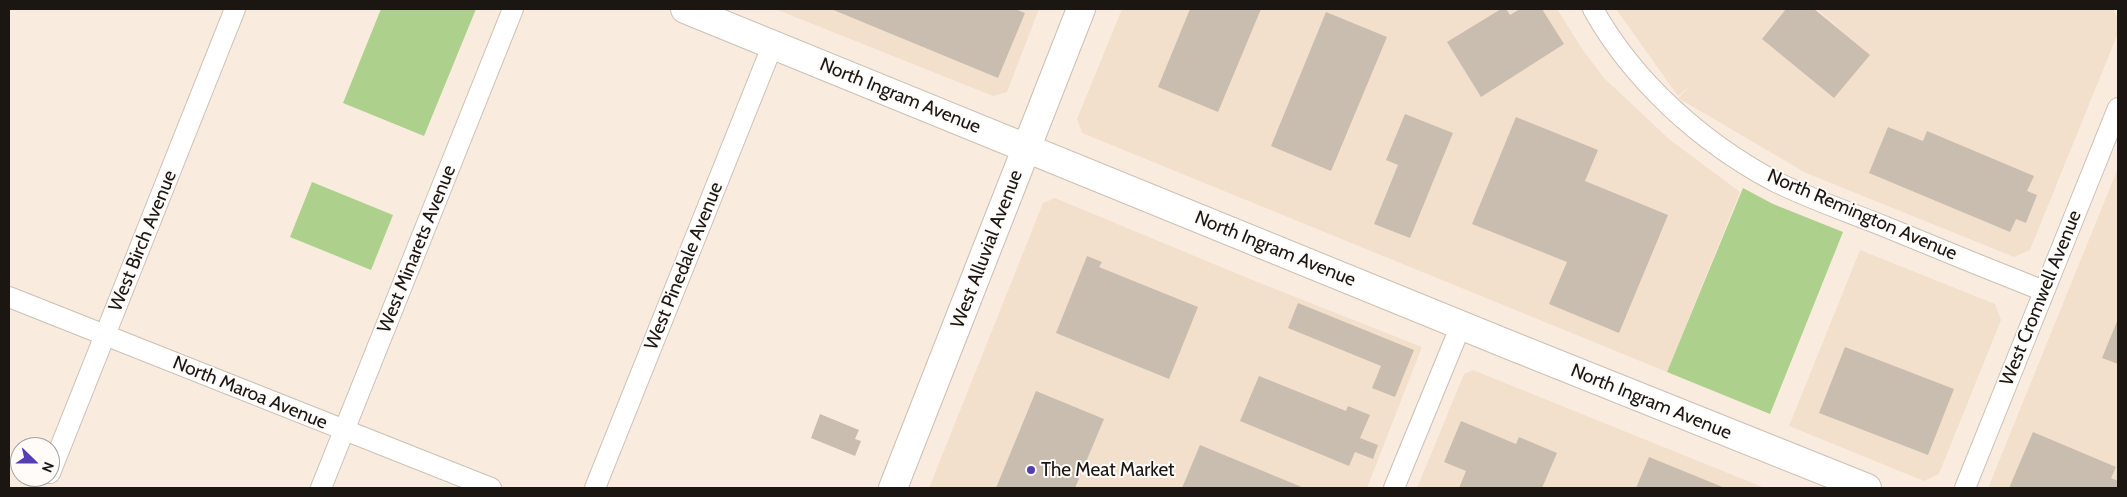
<!DOCTYPE html>
<html>
<head>
<meta charset="utf-8">
<style>
  body { margin:0 }
  #map { position:relative; width:2127px; height:497px; overflow:hidden; background:#f9ecdf; font-family:Cabin,sans-serif }
  canvas { display:block }
  .frame { position:absolute; inset:0; border:10px solid #1b1612; pointer-events:none }
  .north { position:absolute; left:10px; top:437px; width:50px; height:50px; box-sizing:border-box; background:#fefbf9; border:1px solid #a39f9d; border-radius:50%; rotate:112deg; font-size:14px; font-weight:700; line-height:20px; text-align:center; color:#1b1612 }
  .north::after { content:''; display:block; margin:auto; width:18px; height:22px; background:#553db5; clip-path:polygon(50% 0,100% 100%,50% 72%,0 100%) }
</style>
</head>
<body>
<div id="map">
<canvas width="2127" height="497"></canvas>
<div class="frame"></div>
<div class="north">N</div>
</div>
<script>
const context = document.querySelector('canvas').getContext('2d');
context.lineJoin = 'round';
function fillPath(path, color) {
  context.fillStyle = color;
  context.fill(path, 'evenodd');
}
function strokePath(path, color, width, dash) {
  context.strokeStyle = color;
  context.lineWidth = width;
  context.lineCap = dash ? 'butt' : 'round';
  context.setLineDash(dash || []);
  context.stroke(path);
}
function label(font, color, halo, rows, align = 'center') {
  context.font = font + ' Cabin,sans-serif';
  context.lineWidth = 4;
  context.setLineDash([]);
  context.textBaseline = 'middle';
  context.strokeStyle = halo;
  context.fillStyle = color;
  for (const [text, x, y, turn = 0] of rows) {
    context.save();
    context.translate(x, y);
    context.rotate((+turn || 0) * Math.PI / 180);
    context.textAlign = isNaN(turn) ? turn : align;
    if (halo) context.strokeText(text, 0, 0);
    context.fillText(text, 0, 0);
    context.restore();
  }
}
const built = new Path2D(`
  M775,9H1039L1007,92L993,96Z
  M1122,9H1557L1583,50L1604,78L1669,139L1740,192L1667,372L1082,133L1077,119Z
  M1616,9H1815L1846,34L1817,9H2110L2114,10L2118,21V33L2030,250L2014,257L1806,173L1678,98L1691,85L1678,96Z
  M2118,168V488H1988Z
  M1055,198L1250,279L1422,347L1367,488H929L1043,203Z
  M1860,250L1995,304L2001,320L1939,474L1924,481L1789,426Z
  M1473,370L1765,488H1417L1464,374Z`);
const green = new Path2D(`
  M381,9H476L424,136L343,103Z
  M312,182L393,215L371,270L290,237Z
  M1743,188L1773,204L1843,232L1770,414L1667,372Z`);
const building = new Path2D(`
  M831,9H1015L1025,13L998,78Z
  M1190,9H1261L1218,112L1158,87Z
  M1501,9H1506L1510,15L1520,9H1542L1564,44L1481,97L1447,42Z
  M1786,9H1814L1870,55L1834,98L1762,39Z
  M1326,12L1387,37L1331,171L1271,146Z
  M1405,114L1453,133L1410,238L1374,224L1398,165L1386,160Z
  M1516,117L1598,150L1585,181L1668,215L1619,333L1549,304L1567,262L1472,224Z
  M1888,127L1923,141L1927,131L2034,176L2027,191L2037,195L2026,223L2016,219L2010,232L1869,173Z
  M1087,256L1102,262L1099,267L1198,307L1169,379L1056,333Z
  M1298,303L1414,350L1395,397L1372,388L1381,366L1288,328Z
  M2118,319V364L2102,358Z
  M1845,347L1954,389L1928,455L1819,413Z
  M1259,376L1346,411L1348,406L1370,415L1360,438L1378,445L1373,459L1355,452L1349,466L1240,421Z
  M1036,391L1104,419L1075,488H996Z
  M820,414L859,430L855,439L861,441L855,456L811,438Z
  M1461,421L1516,444L1519,437L1557,453L1542,488H1459L1466,471L1444,462Z
  M2033,432L2116,467L2111,478L2118,481V488H2009Z
  M1200,445L1304,488H1182Z
  M1649,457L1725,488H1636Z`);
const street = new Path2D(`
  M1593,9C1633,81 1701,142 1774,181C1810,199 1849,212 1886,227C1939,249 1991,270 2044,291
  M9,297L491,488
  M50,473L235,9
  M321,488L513,9
  M595,488L773,44
  M1394,488L1461,325
  M1965,488L2118,108`);
const secondary = new Path2D(`
  M685,9L1507,344L1867,488
  M893,488L1081,9`);
const markers = [
  [1031,470,5,"#553db5"]
];
const streetNames = [
  ["North Ingram Avenue",900,96,22],
  ["North Remington Avenue",1862,215,23],
  ["West Birch Avenue",143,241,-68],
  ["West Minarets Avenue",417,249,-68],
  ["West Alluvial Avenue",987,249,-69],
  ["North Ingram Avenue",1275,249,22],
  ["West Pinedale Avenue",684,266,-68],
  ["West Cromwell Avenue",2041,298,-68],
  ["North Maroa Avenue",250,393,22],
  ["North Ingram Avenue",1651,402,22]
];
const poiNames = [
  ["The Meat Market",1041,470]
];
fillPath(built, '#f2e0cd');
fillPath(green, '#add18d');
fillPath(building, '#c9bdb0');
strokePath(street, '#cbbfb3', 22);
strokePath(secondary, '#cbbfb3', 30);
strokePath(street, '#fff', 20);
strokePath(secondary, '#fff', 28);
for (const [x, y, r, color] of markers) {
  const dot = new Path2D();
  dot.arc(x, y, r, 0, 2 * Math.PI);
  context.fillStyle = color;
  context.fill(dot);
  strokePath(dot, '#fefbf9', 2);
}
label('19px', '#1b1612', '#fefbf9', streetNames);
label('19px', '#1b1612', '#fefbf9', poiNames, 'left');
</script>
</body>
</html>
